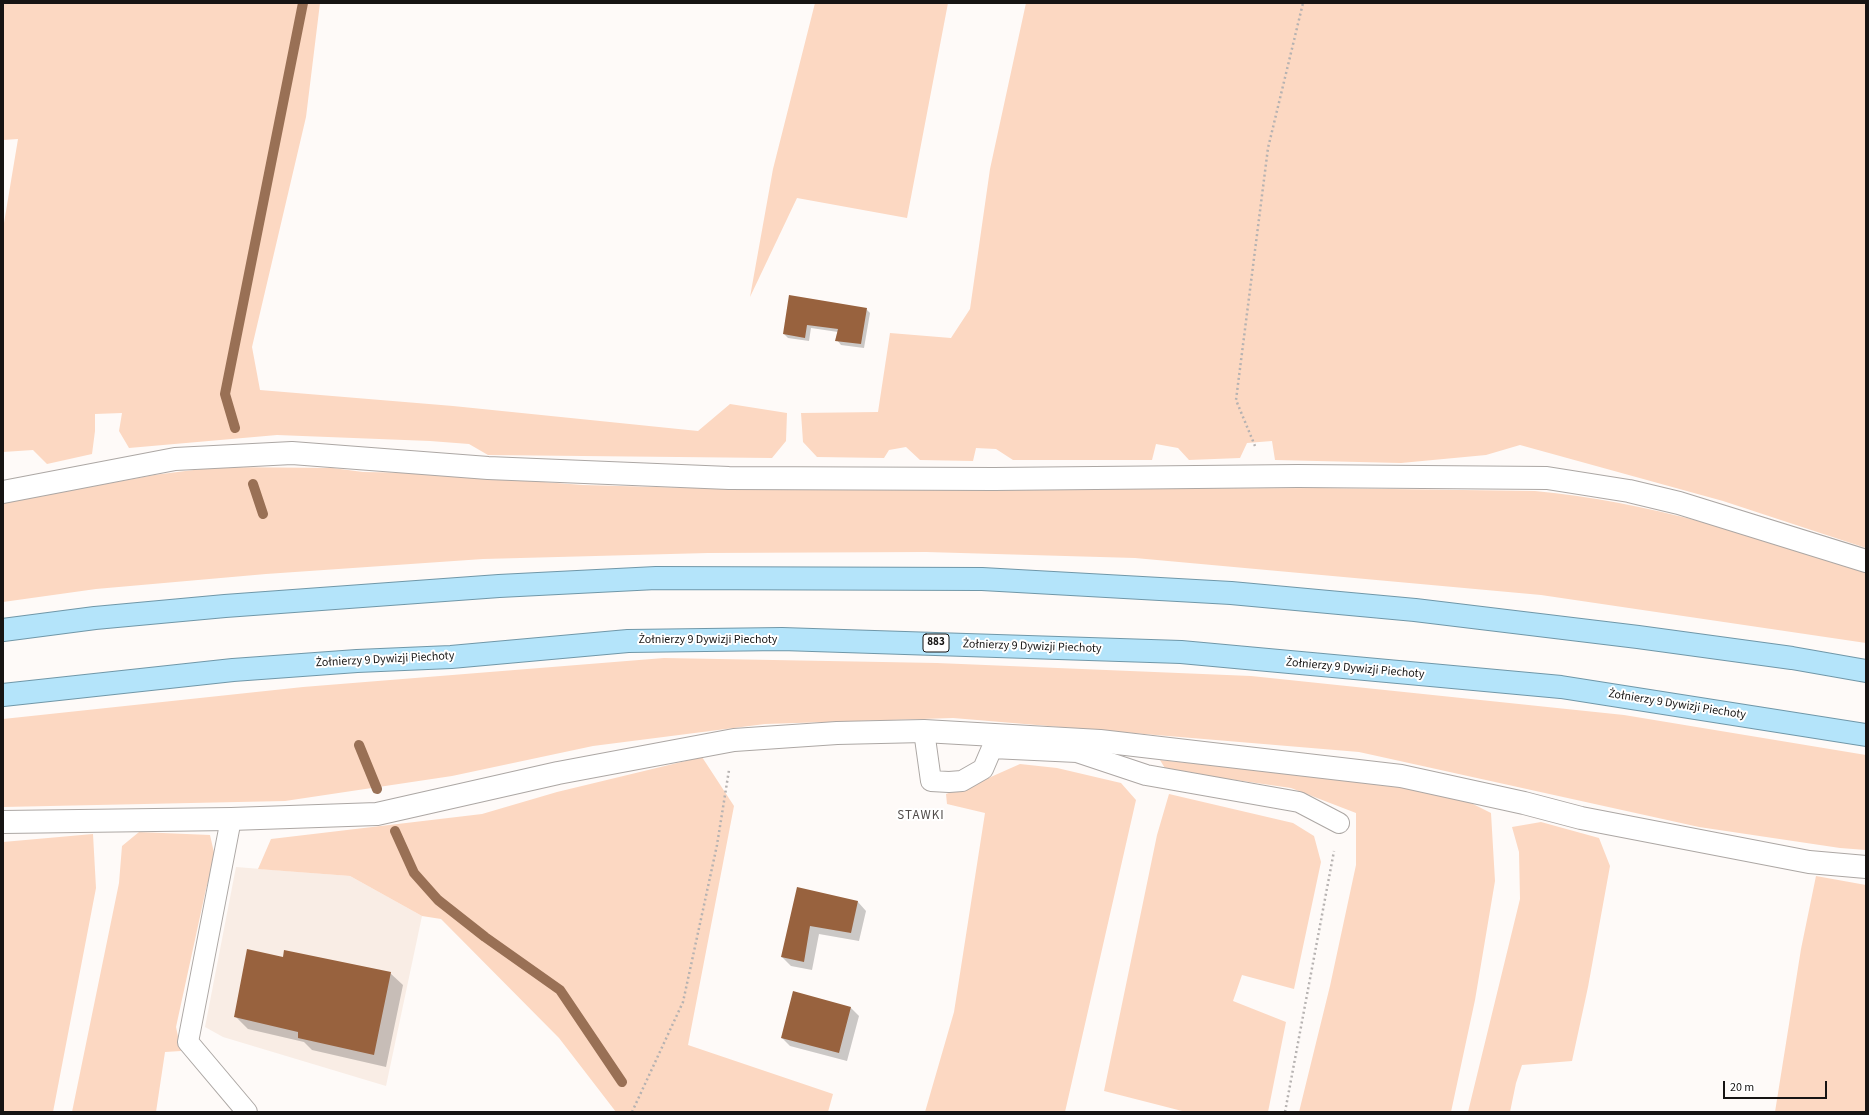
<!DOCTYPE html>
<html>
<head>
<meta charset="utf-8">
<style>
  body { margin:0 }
  #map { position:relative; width:1869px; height:1115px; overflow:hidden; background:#fefaf8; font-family:"Source Sans 3",sans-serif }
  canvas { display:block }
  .frame { position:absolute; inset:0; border:4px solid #161413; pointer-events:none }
  .scale { position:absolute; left:1723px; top:1081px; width:104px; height:18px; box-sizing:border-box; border:2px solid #161413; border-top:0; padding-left:5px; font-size:12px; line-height:14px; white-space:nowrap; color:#161413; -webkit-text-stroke:3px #fff; paint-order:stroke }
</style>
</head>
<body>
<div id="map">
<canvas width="1869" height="1115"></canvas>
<div class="frame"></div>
<div class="scale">20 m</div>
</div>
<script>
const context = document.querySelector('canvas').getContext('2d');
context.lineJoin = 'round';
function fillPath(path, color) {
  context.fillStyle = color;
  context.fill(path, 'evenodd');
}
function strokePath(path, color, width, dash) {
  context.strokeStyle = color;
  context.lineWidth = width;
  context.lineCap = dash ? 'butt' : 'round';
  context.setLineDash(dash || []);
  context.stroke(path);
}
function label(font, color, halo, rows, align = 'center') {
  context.font = font + ' "Source Sans 3",sans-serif';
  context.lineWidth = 4;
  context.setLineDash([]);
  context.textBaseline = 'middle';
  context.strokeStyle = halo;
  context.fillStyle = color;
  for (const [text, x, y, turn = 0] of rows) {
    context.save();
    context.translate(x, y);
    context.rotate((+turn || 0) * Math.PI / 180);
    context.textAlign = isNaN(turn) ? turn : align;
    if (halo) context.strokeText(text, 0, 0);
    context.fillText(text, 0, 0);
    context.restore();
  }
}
const built = new Path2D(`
  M236,867L350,876L422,916L386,1086L223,1037L205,1027Z`);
const green = new Path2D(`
  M3,3H320L306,117L252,347L260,390L453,406L698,431L730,404L787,413L786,441L772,458L488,455L469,444L430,441L277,435L129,448L119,431L122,413L95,414V431L92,454L47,464L33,450L3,452V229L18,139L3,140Z
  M815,3H948L907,218L797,198L750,297L773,169Z
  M1026,3H1866V548L1723,501L1520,445L1486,455L1401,463L1275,460L1272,441L1247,443L1240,458L1189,460L1178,448L1156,444L1152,460H1013L996,449L976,448L973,461L920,460L906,447L889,450L884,458L817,457L803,442L801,413L878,412L890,333L951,338L970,309L990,169Z
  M217,467L333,468L363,472L425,473L583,485L767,490L1319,488L1535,491C1648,501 1758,537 1866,571V643L1541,595L1135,558L926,552L708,553L483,559L266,574L96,589L3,602V503L154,475Z
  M664,658L937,663L1251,676L1624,715L1866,755V850L1840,848L1699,827L1359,752L953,718L765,724L593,746L452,776L285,801L3,807V719L303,687Z
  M702,757L734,806L688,1045L833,1094L828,1112H616L559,1038L441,919L422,916L350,876L258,869L271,839L482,814L557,792Z
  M1160,760L1383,783L1463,799L1491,813L1495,881L1475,1000L1451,1112H1299L1330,986L1356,865V813L1291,788L1166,770Z
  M1020,764L1057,768L1121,783L1136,800L1065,1112H925L954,1012L985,813L947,804L946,794L984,780Z
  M1169,794L1293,823L1314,836L1321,862L1294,989L1242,975L1233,1001L1286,1022L1268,1112H1186L1104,1091L1157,835Z
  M1541,822L1599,838L1610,866L1588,987L1572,1061L1522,1065L1516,1083L1510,1112H1468L1520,899L1519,852L1512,827Z
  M139,832L210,835L215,857L206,889L176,1027L181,1051L165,1052L156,1112H72L119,883L122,846Z
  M93,834L96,888L53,1112H3V842Z
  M1816,876L1866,885V1112H1775L1801,949Z`);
const shadow = new Path2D(`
  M790,296L866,309L870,313L864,348L841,345L837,340L838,332L811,328L809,341L788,338L784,334Z
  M798,889L858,902L866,911L859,941L819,934L812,970L791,966L782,957Z
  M283,958L390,973L403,985L386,1067L312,1050L304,1042L248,1029L235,1016Z
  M851,1008L859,1016L847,1061L790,1046L782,1038Z`);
const stream = new Path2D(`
  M235,428L225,394L303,3
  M253,484L263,514
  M359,745L377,789
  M395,831L414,873L438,900L485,937L560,990L622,1082`);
const building = new Path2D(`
  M789,295L867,308L861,344L835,341L838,329L807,325L805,338L783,334Z
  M797,887L858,901L851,933L810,926L804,962L781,957Z
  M247,949L283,957L284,950L391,972L374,1055L298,1038V1032L234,1017Z
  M793,991L851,1007L839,1053L781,1038Z`);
const path = new Path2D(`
  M1255,446L1236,400L1268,148L1303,3
  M632,1112L683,1002L717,845L729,770
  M1285,1112L1334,851`);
const service = new Path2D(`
  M924,731L931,781L949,782L962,781L983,769L992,748L1077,752L1146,775L1299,802L1339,823
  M231,819L188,1042L247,1112`);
const minor = new Path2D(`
  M3,492L175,459L292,453L488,468L729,478L994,479L1298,476L1547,478L1629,491L1679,503L1866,561
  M3,822L231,819L377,814L558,773L734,740L837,733L924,731L1100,741L1401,776L1524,803L1581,818L1809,862L1866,867`);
const trunk = new Path2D(`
  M3,630L95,618L225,606L499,586L656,578L982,579L1231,593L1415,610L1638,637L1792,658L1866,671
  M3,695L233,670L357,661L451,657L628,641L782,639L1181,652L1561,687L1866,735`);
const shields = [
  [936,643,26]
];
const shieldNames = [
  ["883",936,643]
];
const streetNames = [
  ["Żołnierzy 9 Dywizji Piechoty",708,640],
  ["Żołnierzy 9 Dywizji Piechoty",1032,647,2],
  ["Żołnierzy 9 Dywizji Piechoty",385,660,-3],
  ["Żołnierzy 9 Dywizji Piechoty",1355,669,5],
  ["Żołnierzy 9 Dywizji Piechoty",1677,705,9]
];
const neighbourhoodNames = [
  ["STAWKI",921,816]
];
fillPath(built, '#f9ede5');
fillPath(green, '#fcd8c2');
fillPath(shadow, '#0003');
strokePath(stream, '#997055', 10);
fillPath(building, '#98623e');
strokePath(service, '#aca7a4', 22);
strokePath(minor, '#aca7a4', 24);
strokePath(trunk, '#7097a8', 24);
strokePath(path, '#b6b2b1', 2.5, [2, 3]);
strokePath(service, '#fff', 20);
strokePath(minor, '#fff', 22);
strokePath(trunk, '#b4e4fa', 22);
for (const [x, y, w] of shields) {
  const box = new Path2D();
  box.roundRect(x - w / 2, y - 9, w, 18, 3);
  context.fillStyle = '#fff';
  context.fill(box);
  strokePath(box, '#161413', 1);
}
label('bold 11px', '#161413', null, shieldNames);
label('12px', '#161413', '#fff', streetNames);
context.letterSpacing = '1px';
label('13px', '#524d4b', '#fff', neighbourhoodNames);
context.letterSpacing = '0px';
</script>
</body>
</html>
